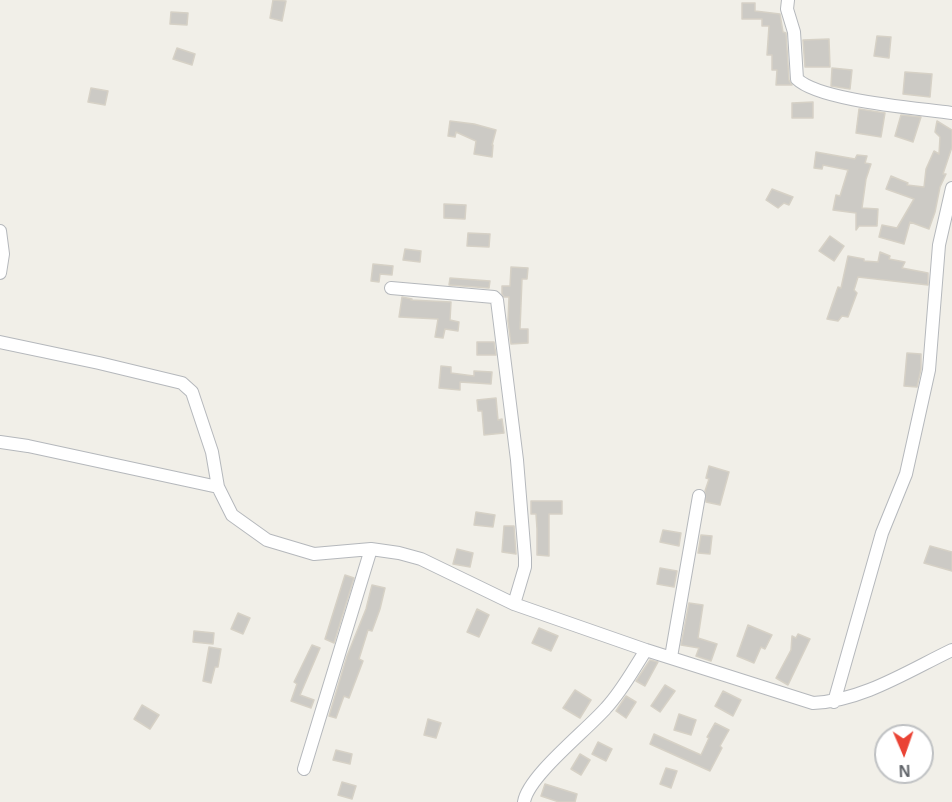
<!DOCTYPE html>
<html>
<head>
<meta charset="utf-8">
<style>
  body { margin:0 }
  #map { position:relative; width:952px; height:802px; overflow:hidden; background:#f1efe8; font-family:Arial,sans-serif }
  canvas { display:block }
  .north { position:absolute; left:874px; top:724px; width:60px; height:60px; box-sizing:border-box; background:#fff; border:2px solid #bfc1c3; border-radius:50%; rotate:178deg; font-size:16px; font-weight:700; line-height:24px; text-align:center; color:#5f6368 }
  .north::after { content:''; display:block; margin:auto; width:21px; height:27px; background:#ea4335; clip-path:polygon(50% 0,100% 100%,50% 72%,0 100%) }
</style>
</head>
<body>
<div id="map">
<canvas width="952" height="802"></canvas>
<div class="north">N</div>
</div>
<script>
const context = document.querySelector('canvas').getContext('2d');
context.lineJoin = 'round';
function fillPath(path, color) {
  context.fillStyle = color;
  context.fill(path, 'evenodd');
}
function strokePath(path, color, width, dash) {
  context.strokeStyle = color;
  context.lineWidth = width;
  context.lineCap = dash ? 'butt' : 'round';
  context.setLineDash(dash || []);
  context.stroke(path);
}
const building = new Path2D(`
  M273,0L286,1L282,21L270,18Z
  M742,3H755V11L780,14L783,32L786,33L789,80L792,85H776L777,70H772V55H767L769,26H762V19H742Z
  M171,12L188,13L187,25L170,24Z
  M877,36L891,37L889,58L874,56Z
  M829,39L830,67H805L803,40Z
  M177,48L195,54L192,65L173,59Z
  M832,68L852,70L850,89L831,86Z
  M905,72L932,74L930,97L903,94Z
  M91,88L108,91L105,105L88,102Z
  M813,102V118H792V103Z
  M859,109L885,113L881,137L856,133Z
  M901,115L921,117L913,142L895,136Z
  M450,121L474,124L496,130L492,145H493L492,157L474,154L476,141L456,132L455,137L448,136Z
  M937,121L952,130V147L943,174H946L940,187L935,212L929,229L910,222L904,244L879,237L882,225L897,228L914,199L886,189L891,176L908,183L907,185L924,187L926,169L934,151L939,154L940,137L935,132Z
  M816,152L855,159L857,155L867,156L865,163L871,164L866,179L862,208L878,209L877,226H859L856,230V213L833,210L836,195L840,196L848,170L823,165L822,169L814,168Z
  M772,189L793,197L789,205L784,203L778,208L766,200Z
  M444,204L466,205L465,219L444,218Z
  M468,233L490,234L489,247L467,246Z
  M830,236L844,246L834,261L819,251Z
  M405,249L421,251L420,262L403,260Z
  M880,252L890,256L889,259L905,262L902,268L928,273V285L858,277L854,290L857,293L848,317L842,316L838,321L827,319L838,287L841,288L848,256L864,259V261L878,262Z
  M373,264L393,266L392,275L380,274L379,282L371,281Z
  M511,267L528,268L527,279H522L520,329H528V343L511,344L508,321L509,297H504L502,294V286H510Z
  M450,278L490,281L489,288L449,285Z
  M402,297L412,299L411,300L451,302L450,320L459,322L458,331L445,329L443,338L435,337L438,319L399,317Z
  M477,342H494L496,355H477Z
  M907,353L921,354V369L917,387L904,386Z
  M441,366L451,367V373L474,376V371L492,372L491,384L460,382V390L439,388Z
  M496,398L498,420L502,419L504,433L484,435L482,411H478L477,400Z
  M709,466L729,472L720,505L706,502L705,491L709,479L706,478Z
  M531,501H562V514H549V556L537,555V529L536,514H531Z
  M476,512L495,515L493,527L474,525Z
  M504,526H514L516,554L502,552Z
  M663,530L681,533L679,546L660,542Z
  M701,535L712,536L710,554L698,553Z
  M930,546L952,552V571L924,563Z
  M457,549L473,553L470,567L453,564Z
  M660,568L677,571L674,587L657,584Z
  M345,575L354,578L334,643L325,639Z
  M372,585L385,588L380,609L372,631L368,630L359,659L363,661L349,698L344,696L336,718L329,716L347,656L366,609Z
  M689,603L703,605L698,638L717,644L711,661L696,656L699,648L681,645Z
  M477,609L489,615L479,637L467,632Z
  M238,613L250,618L243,634L231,629Z
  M748,625L772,635L765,649L761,647L754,663L737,656Z
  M539,628L558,636L551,651L532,643Z
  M194,631L214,633L213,644L193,642Z
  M798,634L810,639L788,685L776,678L791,650L792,636L796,638Z
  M312,645L320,648L300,695L314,700L311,708L291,701L297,684L294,682Z
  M209,647L221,649L218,667H215L211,683L203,681Z
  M650,660L658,662L645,686L636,681Z
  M665,685L675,691L660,712L651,706Z
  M575,690L591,700L580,718L563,708Z
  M723,691L741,700L733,716L715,706Z
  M626,696L636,702L626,718L616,711Z
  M142,705L159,715L150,729L134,719Z
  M679,714L696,720L691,735L674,730Z
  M428,719L441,723L436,738L424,735Z
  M715,723L729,730L720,746L722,748L710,771L650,744L654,734L701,755L709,738L707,737Z
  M598,742L612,749L606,761L592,754Z
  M336,750L352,754L350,764L333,760Z
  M580,754L590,760L581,775L571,769Z
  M666,768L677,771L671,788L660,784Z
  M342,782L356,786L352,799L338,795Z
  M545,784L577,794L575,802H559L541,796Z`);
const minor = new Path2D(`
  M788,0L787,9L794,32L797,79C820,101 917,108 952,113
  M0,231L3,254L0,273
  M391,288L494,297L497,300L517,460L525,558V567L514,604
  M0,342L99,363L182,383L192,392L212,452L218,487L232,515L267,540L314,554L371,549L399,553L421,559L514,604L646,650L813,703C862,701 908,671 952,650
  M0,442L28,446L218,487
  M671,657L699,496
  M834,702L882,533L906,474L929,370L939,245L952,188
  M304,769L371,549
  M524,802C528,776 587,730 606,708C622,691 633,670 646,650`);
fillPath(building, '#cccac5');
strokePath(building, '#d6d1c6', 1.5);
strokePath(minor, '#b5b8bc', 14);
strokePath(minor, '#fff', 12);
</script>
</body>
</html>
